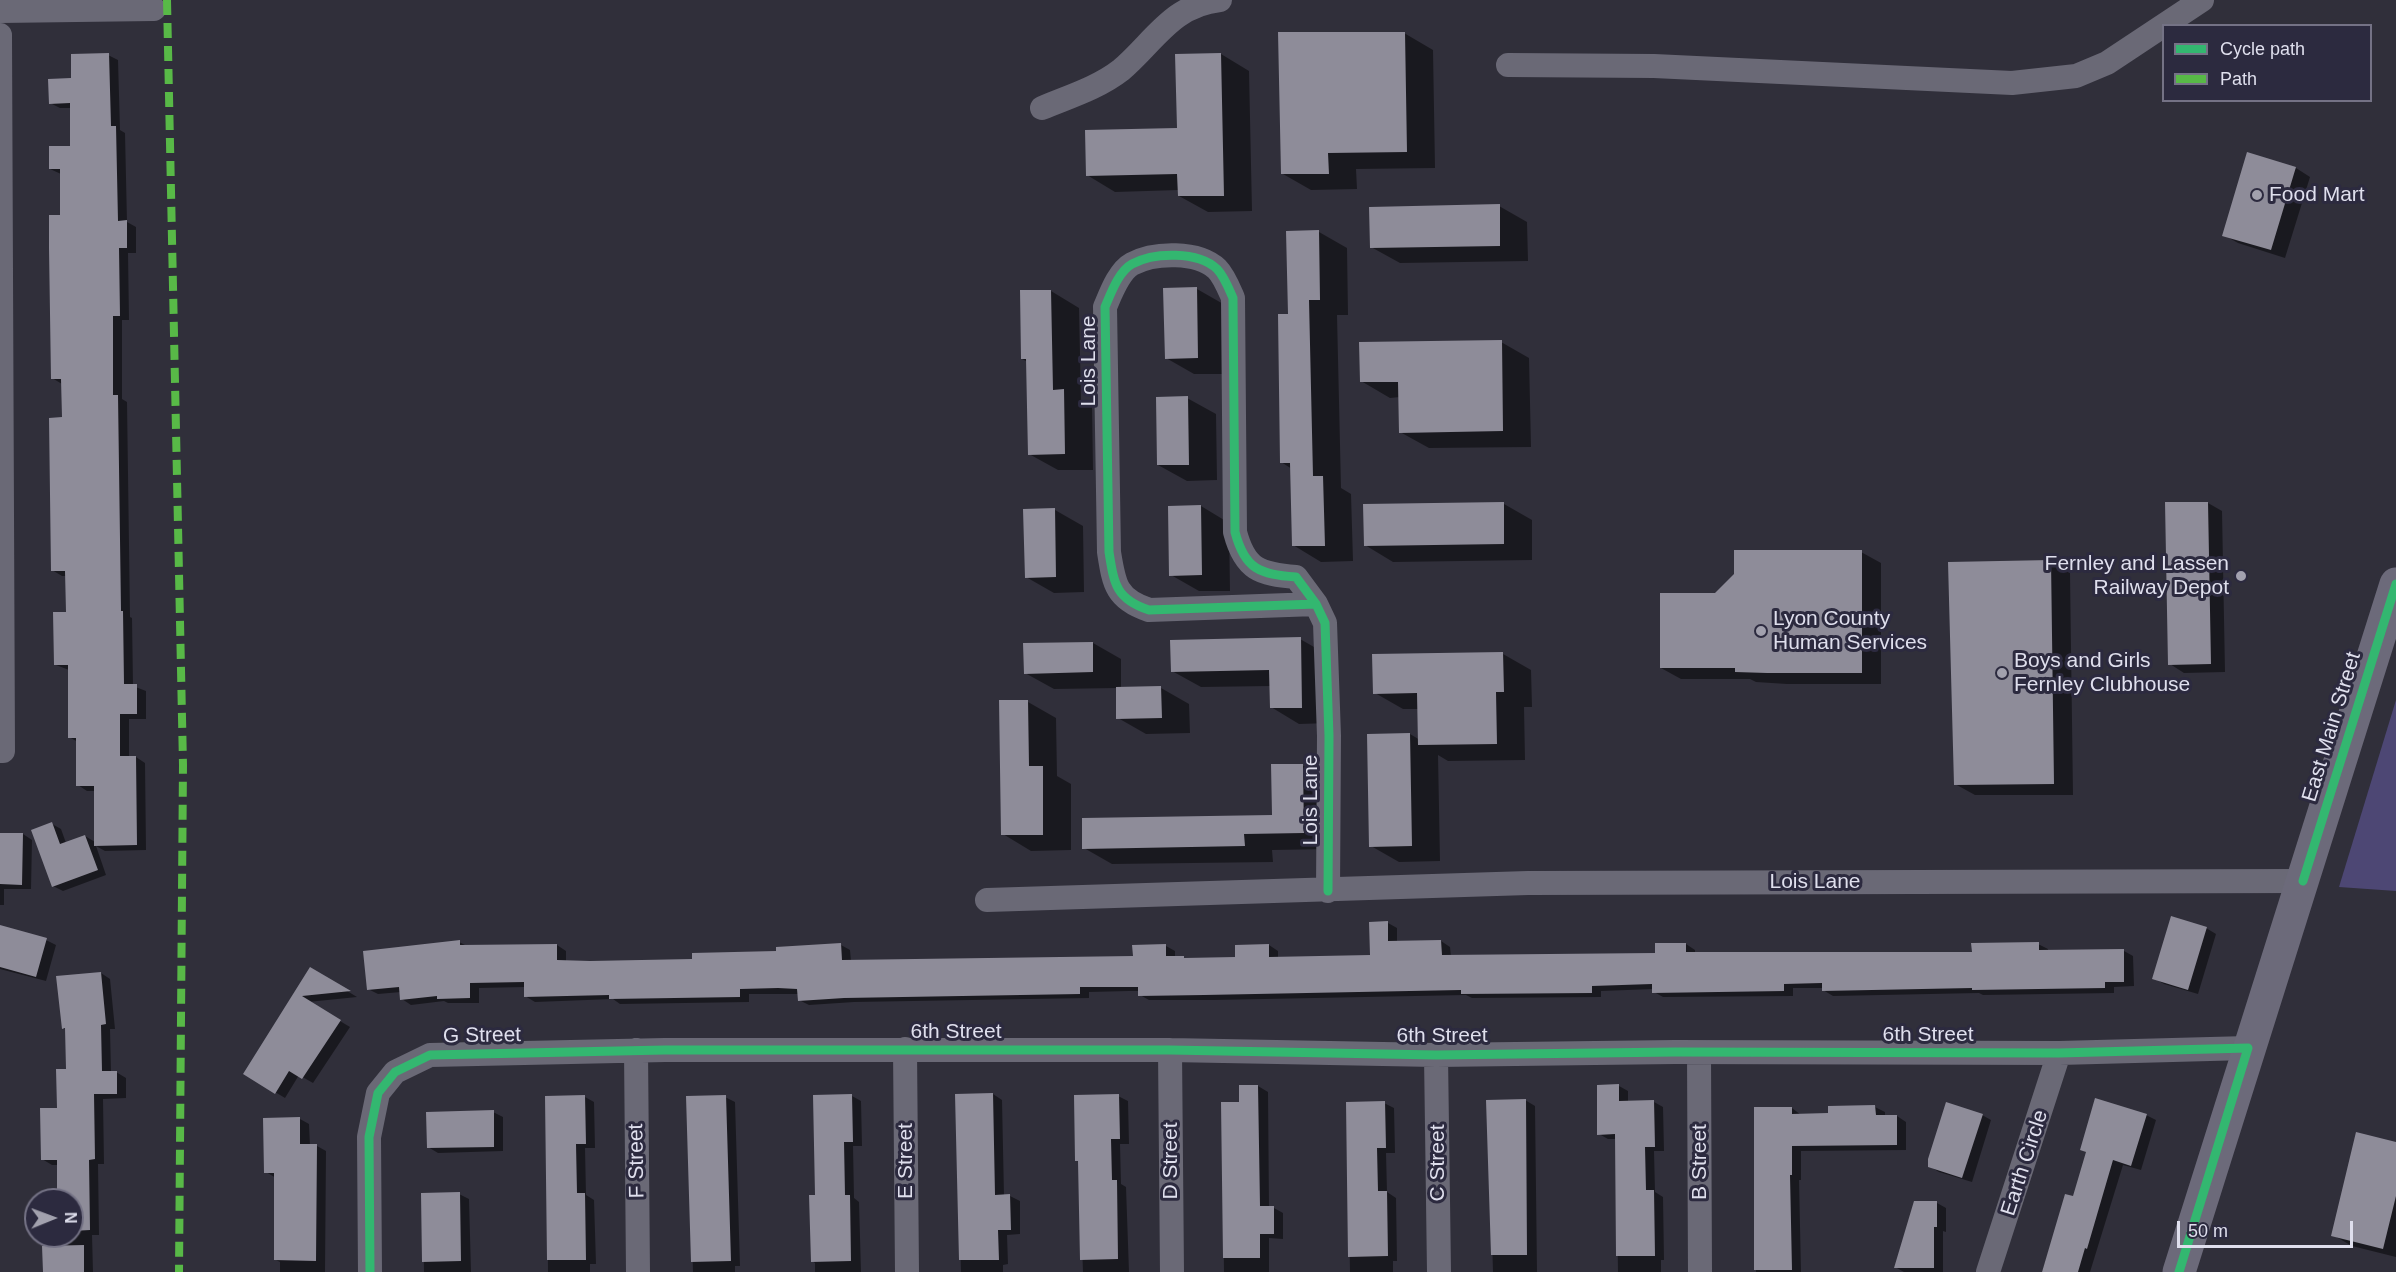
<!DOCTYPE html>
<html>
<head>
<meta charset="utf-8">
<style>
  body { margin:0 }
  #map { position:relative; width:2396px; height:1272px; overflow:hidden; background:#302f3a; font-family:Arial,sans-serif }
  canvas { display:block }
  .legend { position:absolute; left:2162px; top:24px; width:210px; height:78px; box-sizing:border-box; background:#2c2a3f; border:2px solid #747285; margin:0; padding:8px 10px; list-style:none; font-size:18px; color:#dfdfed }
  .legend li { display:flex; align-items:center; gap:12px; height:30px }
  .legend b { width:30px; border:2px solid #747285 }
  .north { position:absolute; left:24px; top:1188px; width:60px; height:60px; box-sizing:border-box; background:#2c2a3f; border:2px solid #747285; border-radius:50%; rotate:89deg; font-size:16px; font-weight:700; line-height:24px; text-align:center; color:#dfdfed }
  .north::after { content:''; display:block; margin:auto; width:21px; height:27px; background:#a2a1ae; clip-path:polygon(50% 0,100% 100%,50% 72%,0 100%) }
  .scale { position:absolute; left:2177px; top:1221px; width:176px; height:27px; box-sizing:border-box; border:3px solid #dfdfed; border-top:0; padding-left:8px; font-size:18px; line-height:21px; white-space:nowrap; color:#dfdfed; -webkit-text-stroke:4px #2c2a3f; paint-order:stroke }
</style>
</head>
<body>
<div id="map">
<canvas width="2396" height="1272"></canvas>
<ul class="legend">
<li><b style="height:8px;background:#33b770"></b>Cycle path</li>
<li><b style="height:8px;background:#58b947"></b>Path</li>
</ul>
<div class="north">N</div>
<div class="scale">50 m</div>
</div>
<script>
const context = document.querySelector('canvas').getContext('2d');
context.lineJoin = 'round';
function fillPath(path, color) {
  context.fillStyle = color;
  context.fill(path, 'evenodd');
}
function strokePath(path, color, width, dash) {
  context.strokeStyle = color;
  context.lineWidth = width;
  context.lineCap = dash ? 'butt' : 'round';
  context.setLineDash(dash || []);
  context.stroke(path);
}
function label(font, color, halo, rows, align = 'center') {
  context.font = font + ' Arial,sans-serif';
  context.lineWidth = 6;
  context.setLineDash([]);
  context.textBaseline = 'middle';
  context.strokeStyle = halo;
  context.fillStyle = color;
  for (const [text, x, y, turn = 0] of rows) {
    context.save();
    context.translate(x, y);
    context.rotate((+turn || 0) * Math.PI / 180);
    context.textAlign = isNaN(turn) ? turn : align;
    if (halo) context.strokeText(text, 0, 0);
    context.fillText(text, 0, 0);
    context.restore();
  }
}
const green = new Path2D(`
  M2396,700V891L2339,887Z`);
const shadow = new Path2D(`
  M1404,33L1433,50L1435,168L1356,169L1357,189L1311,190L1283,174Z
  M1221,54L1249,71L1252,211L1208,212L1179,196V190L1115,192L1087,175L1178,130Z
  M108,55L118,60L120,130L125,133L127,222L136,227V253H128L129,320H122V399L127,402L130,617L132,618L133,686L146,691V719H129V757H136L145,763L146,850L105,851L96,846L106,875L63,891L53,886L52,824L61,829L66,843L85,836L95,842V791H87L78,785V742L69,737V670L56,665L68,614L67,576H62L52,570L63,419L62,384L52,378L61,217V174L50,169L71,147L72,108H60L50,103L73,80Z
  M2296,168L2310,177L2285,258L2238,243L2224,235Z
  M1499,206L1527,222L1528,261L1400,263L1371,247Z
  M1319,232L1347,248L1348,315H1337L1341,488L1351,494L1353,561L1321,562L1293,545L1292,469L1281,462L1289,315Z
  M1197,289L1225,305L1226,374H1194L1166,358Z
  M1051,291L1079,308L1081,401L1092,407L1093,470H1058L1029,454L1028,362L1022,359Z
  M1501,342L1529,358L1531,447L1429,448L1400,432V397L1390,398L1361,381Z
  M1187,398L1216,414L1217,480L1187,481L1158,465Z
  M2208,503L2222,511L2225,672L2184,673L2170,664Z
  M1504,504L1532,520V560L1393,562L1365,545Z
  M1201,506L1229,523L1230,591H1199L1171,575Z
  M1055,510L1083,526L1084,592L1054,593L1026,577Z
  M1861,552L1881,563V684H1787L1756,682L1750,679H1681L1661,668L1716,595Z
  M2051,561L2070,573L2073,795H1975L1955,784Z
  M1300,639L1328,655L1330,723L1299,724L1271,707V686L1201,687L1172,671Z
  M1093,643L1121,659V689L1161,688L1189,704L1190,733L1146,734L1118,718L1117,688L1054,689L1025,673Z
  M1503,654L1531,670L1532,707H1524L1525,760L1448,761L1438,755L1440,861L1399,862L1371,846L1410,734L1420,740L1419,709H1403L1375,693Z
  M1028,702L1056,718L1057,776L1071,784V850L1031,851L1003,834Z
  M1302,765L1331,782L1332,849L1272,850L1273,862L1112,864L1084,848L1274,816Z
  M0,834H23L32,840L31,889H4V905H0Z
  M1388,923L1397,928V942L1441,941L1450,947L1451,957L1656,954L1686,944L1695,950V954L1973,953L2038,944L2048,949V952L2124,951L2133,956L2134,986L2114,987V993L1983,995L1979,993L1833,996L1823,990V988H1793V996L1663,997L1654,992V989L1601,991V997L1472,998L1466,995L1214,1000H1149L1140,995V991H1129L1089,992V998L854,1002L809,1005L799,1000V994H749V1002L620,1004L613,999L535,1002L525,996V987L479,988V1003H448L444,1001L411,1005L402,999L401,992L378,994L368,989L459,942L467,946L557,945L566,951V962L694,961L841,945L850,950L851,961L1134,957L1166,946L1175,951V958L1188,960L1237,959L1269,945L1278,951V958L1372,956Z
  M0,927L46,940L56,945L46,981L0,969Z
  M2206,928L2216,934L2198,994L2164,984L2154,978Z
  M311,969L357,997L308,1002L350,1027L313,1083L299,1075L285,1098L245,1074Z
  M101,973L110,979L115,1029H110L111,1072H116L126,1078V1098L103,1099L104,1164H98L99,1235H92L93,1272H44V1236H72V1200H59L58,1165H52L42,1159L59,1109L68,1070L67,1030L63,1028Z
  M1258,1086L1268,1092L1269,1208H1274L1283,1213V1239L1269,1238V1272H1224L1222,1103H1241L1240,1087Z
  M1619,1086L1628,1091V1102H1654L1663,1107L1664,1151H1654L1655,1192L1663,1197L1664,1260H1661V1272H1618L1616,1139H1608L1599,1134Z
  M993,1094L1002,1100L1004,1196H1010L1020,1201V1234L1007,1235L1008,1264L1003,1265V1272H961L956,1095Z
  M852,1096L861,1101L862,1146H853L854,1198L859,1202L861,1272H815V1263L812,1261L817,1197Z
  M1118,1096L1128,1101L1129,1144H1120L1121,1184L1126,1187L1129,1272H1083L1079,1162L1076,1160Z
  M547,1097H585L594,1102L595,1148H585L586,1195L594,1200L596,1264H590V1272H548Z
  M688,1097H725L735,1102L740,1266H735V1272H693Z
  M1525,1100L1535,1106L1537,1272H1493L1488,1101Z
  M1384,1103L1394,1108L1395,1153H1386L1387,1192L1396,1198L1397,1261H1393V1272H1350L1347,1104Z
  M1875,1107L1885,1112V1116H1897L1906,1122V1150L1801,1151V1180H1799L1801,1272H1756V1108H1792L1801,1115L1830,1114Z
  M493,1112L503,1117V1151L438,1153L428,1147Z
  M1982,1115L1991,1120L1972,1182L1939,1172L1929,1166Z
  M2146,1115L2156,1120L2141,1170L2123,1165L2090,1272H2042L2066,1196L2074,1198L2088,1153L2082,1150Z
  M300,1119L309,1124L310,1146H317L326,1151L325,1272H280V1262L276,1260V1178L266,1172Z
  M2396,1143V1257L2352,1246L2333,1235Z
  M459,1194L469,1199L471,1272H424L423,1195Z
  M1937,1203L1946,1208V1232L1943,1231V1272H1904L1895,1267Z`);
const building = new Path2D(`
  M1278,32H1405L1407,152L1328,153L1329,174H1281Z
  M109,53L111,126H116L118,221L127,220V248H119L120,316H113V395H118L121,611H123L124,684H137V714H120V756H136L137,845L94,846V786H76V738H68V665H54L53,612H66L65,571H51L49,418L62,417L61,379H51L49,248V215H60V169H49V146H70V103L49,104L48,79L71,78V54Z
  M1221,53L1224,196H1178L1177,174L1086,176L1085,130L1177,128L1175,54Z
  M2247,152L2296,167L2271,250L2222,236Z
  M1500,204V246L1370,248L1369,207Z
  M1319,230L1320,300H1309L1313,476H1323L1325,546H1292L1290,463H1280L1278,314H1288L1286,231Z
  M1197,287L1198,358L1165,359L1163,288Z
  M1020,290H1051L1053,390L1064,389L1065,454L1028,455L1026,359H1021Z
  M1502,340L1503,431L1399,433L1398,382H1360L1359,342Z
  M1188,396L1189,465H1157L1156,397Z
  M1504,502V544L1364,546L1363,504Z
  M2165,502H2208L2211,664L2168,665Z
  M1201,505L1202,575L1169,576L1168,506Z
  M1055,508L1056,577L1025,578L1023,509Z
  M1734,550H1862V673H1767L1735,672V668H1660V593H1715L1734,574Z
  M2051,560L2054,784L1954,785L1948,562Z
  M1301,637L1302,708H1270L1269,670L1171,672L1170,640Z
  M1093,642V672L1024,674L1023,643Z
  M1503,652L1504,692H1496L1497,744L1418,745L1417,693L1373,694L1372,654Z
  M1161,686L1162,718L1116,719V687Z
  M999,700H1028L1029,766H1043V835H1001Z
  M1410,733L1412,846L1369,847L1367,734Z
  M1271,764H1303L1304,833L1244,834L1245,846L1082,849V818L1272,815Z
  M52,822L60,844L85,835L98,870L52,887L31,830Z
  M0,833H23L22,885L0,884Z
  M2171,916L2207,927L2188,990L2152,979Z
  M1388,921V941L1441,940L1442,955L1655,953V943H1686V952H1972L1971,943L2039,942V950L2124,949V982H2105V988L1972,990V988L1822,991V983L1784,984V991L1652,993V984L1592,986V993L1461,994V990L1204,995L1138,996V987H1080V994L844,998L798,1001L797,989L778,988L740,989V997L609,999V995L524,997V982L470,983V998L437,999V996L400,1000L399,987L367,990L363,951L460,940V945L557,944V960L590,961L692,959V953L776,951V947L841,943L842,960L1133,956L1132,945L1166,944V956H1184V958L1235,957V945L1269,944V957L1370,955L1369,922Z
  M0,925L47,938L36,977L0,967Z
  M310,967L351,991L302,996L341,1020L302,1079L289,1071L275,1094L243,1074Z
  M101,972L106,1024L101,1025L102,1071H117V1094H94L95,1159L89,1160L90,1230L72,1231V1200H57V1160H41L40,1108H57L56,1069H66L65,1028L62,1029L56,976Z
  M1619,1084V1101L1654,1100L1655,1147H1645L1646,1190H1654L1655,1256H1616L1615,1134L1597,1135V1085Z
  M1239,1085H1258L1260,1206H1274V1234H1260V1258H1223L1221,1102H1239Z
  M993,1093L995,1195L1010,1194L1011,1230H998L999,1260H959L955,1094Z
  M852,1094L853,1142H844L845,1195H850L851,1261L811,1262L809,1195H815L813,1095Z
  M1119,1094L1120,1139H1111L1112,1180H1117L1118,1259L1080,1260L1078,1161H1075L1074,1095Z
  M585,1095L586,1144H576L577,1193H585L586,1260H547L545,1096Z
  M726,1095L731,1261L691,1262L686,1096Z
  M2095,1098L2147,1114L2131,1166L2113,1160L2087,1249L2085,1248L2078,1272H2042L2065,1194L2073,1196L2086,1152L2080,1150Z
  M1526,1099L1527,1255H1491L1486,1100Z
  M1385,1101L1386,1148H1377L1378,1191H1387L1388,1256L1348,1257L1346,1102Z
  M1946,1102L1983,1114L1962,1178L1928,1167V1159Z
  M1875,1105L1876,1115H1897V1145L1792,1146V1175H1790L1792,1270H1754V1107H1792V1114L1828,1113V1106Z
  M494,1110V1147L427,1148L426,1112Z
  M300,1117V1144H317L316,1261L274,1260V1173H264L263,1118Z
  M2356,1132L2396,1142V1196L2383,1249L2331,1236Z
  M460,1192L461,1261L422,1262L421,1193Z
  M1914,1201H1937V1227H1934V1268H1894Z
  M84,1245V1272H43L42,1246Z`);
const minor = new Path2D(`
  M0,11L154,9
  M0,35L3,751H0
  M1508,65L1654,66L2012,83L2076,76L2107,63L2202,0
  M1042,108C1068,97 1098,88 1121,70C1154,42 1172,5 1220,0
  M1316,604L1149,610C1116,599 1114,584 1109,552L1105,307C1111,293 1119,271 1132,264C1154,252 1198,251 1217,269C1224,276 1229,289 1233,298L1235,532C1245,570 1260,574 1296,577L1316,604L1325,623L1329,736L1328,891
  M987,900L1528,883L2303,881
  M905,1049L907,1272
  M636,1050L638,1272
  M1170,1050L1172,1272
  M1699,1053L1700,1272
  M1436,1055L1439,1272
  M370,1272L369,1137L378,1093L395,1072L430,1055L665,1050H1170L1436,1055L1675,1052L2059,1053L2248,1048
  M1988,1272L2059,1053`);
const primary = new Path2D(`
  M2179,1272L2396,584`);
const quiet = new Path2D(`
  M167,0L183,765L179,1272`);
const cycleway = new Path2D(`
  M1316,604L1149,610C1116,599 1114,584 1109,552L1105,307C1111,293 1119,271 1132,264C1154,252 1198,251 1217,269C1224,276 1229,289 1233,298L1235,532C1245,570 1260,574 1296,577L1316,604L1325,623L1329,736L1328,891
  M2303,881L2396,584
  M370,1272L369,1137L378,1093L395,1072L430,1055L665,1050H1170L1436,1055L1675,1052L2059,1053L2248,1048L2179,1272`);
const markers = [
  [2257,195,6,"#a2a1ae"],
  [2241,576,6,"#a2a1ae"],
  [1761,631,6,"#a2a1ae"],
  [2002,673,6,"#a2a1ae"]
];
const poiNames = [
  ["Food Mart",2269,195],
  ["Fernley and Lassen",2229,564,"right"],
  ["Railway Depot",2229,588,"right"],
  ["Lyon County",1773,619],
  ["Human Services",1773,643],
  ["Boys and Girls",2014,661],
  ["Fernley Clubhouse",2014,685]
];
const streetNames = [
  ["Lois Lane",1089,361,-90],
  ["East Main Street",2332,727,-73],
  ["Lois Lane",1311,800,-90],
  ["Lois Lane",1815,882],
  ["6th Street",956,1032],
  ["6th Street",1928,1035],
  ["G Street",482,1036,-1],
  ["6th Street",1442,1036],
  ["F Street",637,1161,-91],
  ["E Street",906,1161,-90],
  ["D Street",1171,1161,-90],
  ["B Street",1700,1162,-90],
  ["C Street",1438,1163,-90],
  ["Earth Circle",2025,1163,-72]
];
fillPath(green, '#4d4774');
fillPath(shadow, '#0007');
fillPath(building, '#8e8c99');
strokePath(minor, '#6a6976', 24);
strokePath(primary, '#6c6a7a', 33);
strokePath(quiet, '#58b947', 8, [15, 8]);
strokePath(cycleway, '#33b770', 9);
for (const [x, y, r, color] of markers) {
  const dot = new Path2D();
  dot.arc(x, y, r, 0, 2 * Math.PI);
  context.fillStyle = color;
  context.fill(dot);
  strokePath(dot, '#2c2a3f', 2);
}
label('21px', '#dfdfed', '#2c2a3f', poiNames, 'left');
label('21px', '#dfdfed', '#2c2a3f', streetNames);
</script>
</body>
</html>
